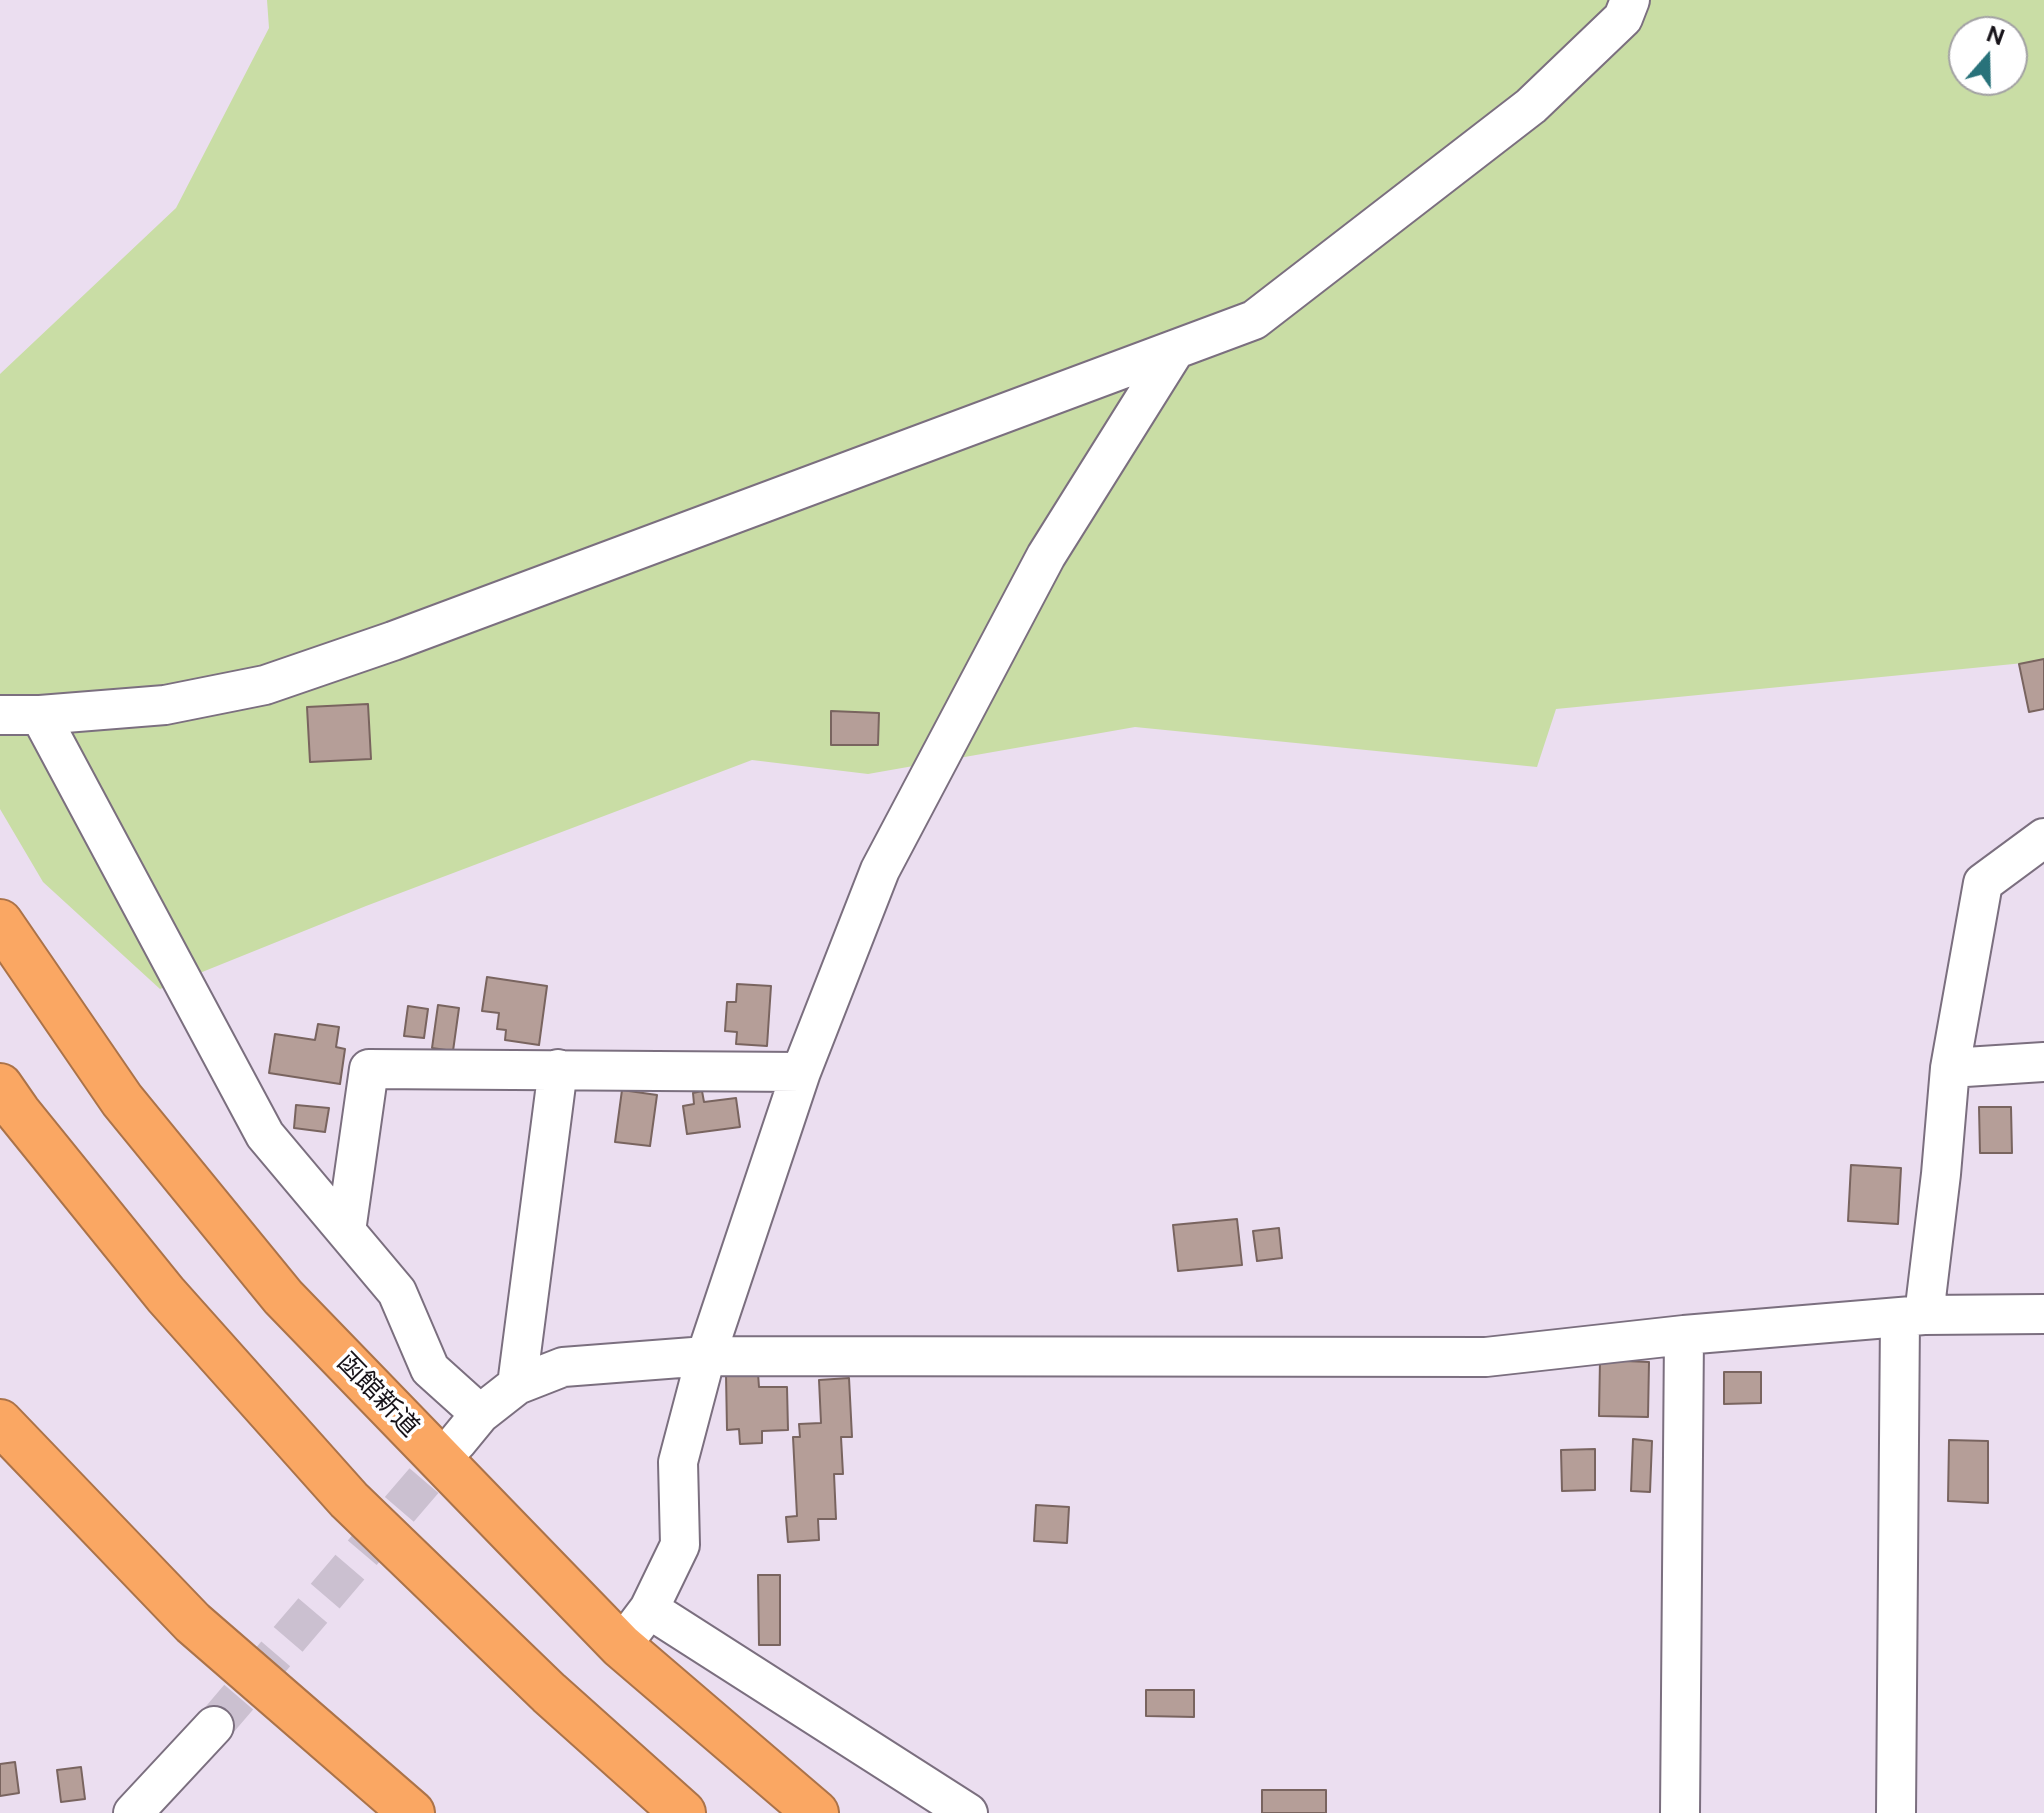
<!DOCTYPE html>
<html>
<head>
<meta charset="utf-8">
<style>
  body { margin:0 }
  #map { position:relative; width:2044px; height:1813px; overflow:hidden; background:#ebdef0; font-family:"Public Sans",sans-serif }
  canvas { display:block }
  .north { position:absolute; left:1948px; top:16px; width:80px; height:80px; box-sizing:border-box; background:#fff; border:2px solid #a2a1a3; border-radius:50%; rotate:20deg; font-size:22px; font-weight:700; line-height:32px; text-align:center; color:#171319 }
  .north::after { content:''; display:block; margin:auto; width:28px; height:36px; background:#28727a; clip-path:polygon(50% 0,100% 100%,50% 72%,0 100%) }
</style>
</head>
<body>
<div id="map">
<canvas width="2044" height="1813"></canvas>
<div class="north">N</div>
</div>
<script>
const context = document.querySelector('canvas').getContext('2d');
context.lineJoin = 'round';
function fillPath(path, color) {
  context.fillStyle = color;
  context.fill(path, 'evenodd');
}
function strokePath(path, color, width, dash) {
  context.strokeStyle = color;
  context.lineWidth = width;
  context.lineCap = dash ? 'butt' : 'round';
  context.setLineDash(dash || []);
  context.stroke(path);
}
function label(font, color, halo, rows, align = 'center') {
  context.font = font + ' "Public Sans","Noto Sans JP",sans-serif';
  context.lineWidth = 7;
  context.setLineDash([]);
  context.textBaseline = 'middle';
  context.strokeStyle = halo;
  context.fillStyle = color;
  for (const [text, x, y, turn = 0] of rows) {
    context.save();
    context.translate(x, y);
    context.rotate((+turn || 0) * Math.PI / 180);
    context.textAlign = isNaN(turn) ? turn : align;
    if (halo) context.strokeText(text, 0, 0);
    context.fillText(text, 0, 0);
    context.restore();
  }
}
const green = new Path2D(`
  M267,0H2044V661L1556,709L1537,767L1135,727L868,774L752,760L366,906L160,989L43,882L0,809V374L176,208L269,28ZM1964,32H2012V80H1964Z`);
const building = new Path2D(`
  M2044,659V709L2029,712L2019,664Z
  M368,704L371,759L310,762L307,707Z
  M831,711L879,713L878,745H831Z
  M487,977L547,986L539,1045L505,1040L506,1030L497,1029L499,1013L482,1011Z
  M737,984L771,986L767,1046L736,1044L737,1032L725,1031L727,1002H736Z
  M438,1005L459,1008L453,1051L432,1048Z
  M408,1006L428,1009L424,1038L404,1036Z
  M318,1024L339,1027L336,1047L345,1049L340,1084L269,1073L275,1034L315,1040Z
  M622,1090L657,1095L650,1146L615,1142Z
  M702,1091L704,1102L736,1098L740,1127L687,1134L683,1106L694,1104L693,1093Z
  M296,1105L329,1108L325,1132L294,1128Z
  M1979,1107H2011L2012,1153H1980Z
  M1851,1165L1901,1168L1898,1224L1848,1221Z
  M1237,1219L1242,1265L1178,1271L1173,1225Z
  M1279,1228L1282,1258L1257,1261L1253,1231Z
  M1600,1360L1649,1362L1648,1417L1599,1416Z
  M1724,1372H1761V1403L1724,1404Z
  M758,1373L759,1387H787L788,1430L762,1431V1443L740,1444L739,1429L727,1430L726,1374Z
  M849,1378L852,1437H841L843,1474H834L836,1519H818L819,1540L788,1542L786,1517L797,1516L793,1437H800L799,1424L821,1423L819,1380Z
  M1633,1439L1652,1441L1650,1492L1631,1491Z
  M1949,1440L1988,1441V1503L1948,1501Z
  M1595,1449V1490L1562,1491L1561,1450Z
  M1036,1505L1069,1507L1067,1543L1034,1541Z
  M758,1575H780V1645H759Z
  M1146,1690H1194V1717L1146,1716Z
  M15,1762L19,1793L0,1796V1764Z
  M81,1767L85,1799L61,1802L57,1770Z
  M1262,1790H1326V1813H1262Z`);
const streetTunnel = new Path2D(`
  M214,1726L457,1442`);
const street = new Path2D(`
  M0,715H40L165,705L265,685L393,641L1254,320L1531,106L1623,18L1630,0
  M40,715L265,1135L397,1292L430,1369L480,1414
  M1950,1068L2044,1062
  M346,1231L369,1069L801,1072
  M1924,1315L1941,1174L1950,1068L1983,883L2044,838
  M517,1385L558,1069
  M457,1442L480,1414L517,1385L563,1367L706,1356L1486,1357L1684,1335L1924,1315L2044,1314
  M649,1609L968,1813
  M621,1646L649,1609L680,1545L678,1462L706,1356L801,1072L880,870L1046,556L1175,350
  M133,1813L214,1726
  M1680,1813L1684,1335
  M1896,1813L1900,1317`);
const highway = new Path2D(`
  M0,922L122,1100L283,1297L621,1646L816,1813
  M0,1086L18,1112L166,1295L349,1500L549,1693L683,1813
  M0,1422L193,1623L412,1813`);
const streetNames = [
  ["函館新道",378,1395,46]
];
fillPath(green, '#c9dda5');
fillPath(building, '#b59e98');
strokePath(building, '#79645f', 2);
strokePath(streetTunnel, '#cbc0d0', 38, [38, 19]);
strokePath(street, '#7b6f7f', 42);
strokePath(highway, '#ab7349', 48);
strokePath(street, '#fff', 38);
strokePath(highway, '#faa763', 44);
label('26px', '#171319', '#fff', streetNames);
</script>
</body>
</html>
